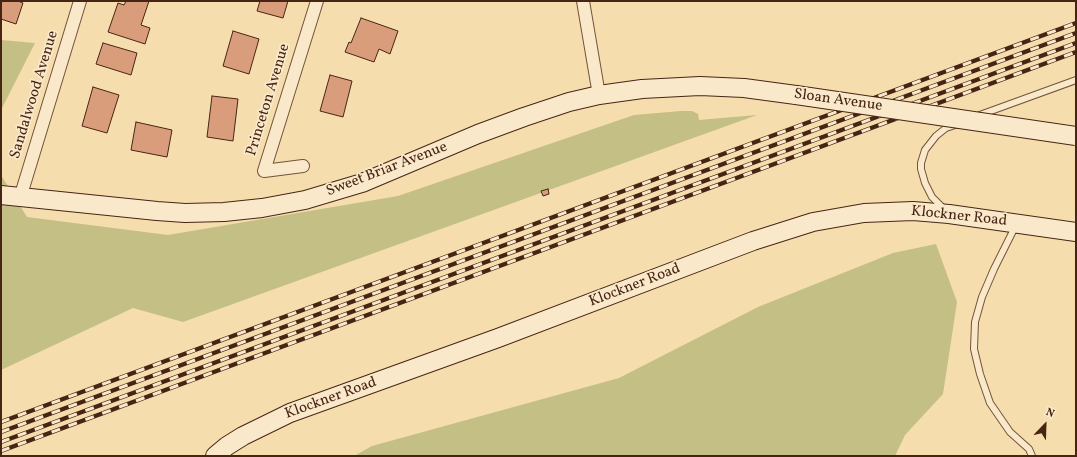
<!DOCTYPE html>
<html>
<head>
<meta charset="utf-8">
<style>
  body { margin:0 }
  #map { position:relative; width:1077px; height:457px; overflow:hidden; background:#f6ddad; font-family:Vollkorn,serif }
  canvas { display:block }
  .frame { position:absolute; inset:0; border:2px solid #472515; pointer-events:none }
  .north { position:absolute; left:1025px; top:405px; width:40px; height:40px; -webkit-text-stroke:3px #f9e9ca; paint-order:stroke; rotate:23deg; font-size:11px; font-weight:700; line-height:16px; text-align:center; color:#472515 }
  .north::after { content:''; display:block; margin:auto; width:14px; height:18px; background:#472515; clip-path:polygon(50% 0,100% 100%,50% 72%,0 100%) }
</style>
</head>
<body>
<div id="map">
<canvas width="1077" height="457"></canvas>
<div class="frame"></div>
<div class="north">N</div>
</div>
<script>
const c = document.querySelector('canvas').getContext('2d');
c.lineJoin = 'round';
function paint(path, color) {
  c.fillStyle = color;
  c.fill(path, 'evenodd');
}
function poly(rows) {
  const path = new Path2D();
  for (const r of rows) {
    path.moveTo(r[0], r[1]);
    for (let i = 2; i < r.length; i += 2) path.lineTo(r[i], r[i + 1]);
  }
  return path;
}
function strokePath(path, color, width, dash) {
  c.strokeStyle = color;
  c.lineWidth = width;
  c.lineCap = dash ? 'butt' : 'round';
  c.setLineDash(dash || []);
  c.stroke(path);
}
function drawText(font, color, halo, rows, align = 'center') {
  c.font = font + ' Vollkorn,serif';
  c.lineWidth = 3.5;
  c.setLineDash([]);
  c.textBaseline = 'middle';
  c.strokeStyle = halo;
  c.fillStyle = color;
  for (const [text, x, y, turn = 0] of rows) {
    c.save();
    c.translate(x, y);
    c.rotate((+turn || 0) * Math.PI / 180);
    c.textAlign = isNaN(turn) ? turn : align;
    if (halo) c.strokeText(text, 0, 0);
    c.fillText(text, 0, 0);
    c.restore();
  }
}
paint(poly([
  [1,40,35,43,1,110],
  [681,111,692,111,698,114,699,120,757,115,183,322,133,308,1,370,1,175,27,217,168,235,398,196,634,115],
  [936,244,957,302,943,394,905,435,895,456,354,456,372,446,619,378,758,307,893,253]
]), '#c3bf85');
const building = poly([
  [2,1,18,1,23,3,16,24,1,19,1,5,2,1],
  [126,1,149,1,141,25,150,28,145,44,108,32,118,3,124,5,126,1],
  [260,1,288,1,283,18,257,11,260,1],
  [361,18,398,31,390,54,379,49,374,62,345,52,349,42,351,43,361,18],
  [233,31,259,39,249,74,223,66,233,31],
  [103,43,137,53,131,75,96,64,103,43],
  [330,75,352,81,343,117,320,111,330,75],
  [93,87,119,95,107,133,82,126,93,87],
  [212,96,238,99,233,141,207,137,212,96],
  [136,122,172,130,167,157,131,150,136,122],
  [548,189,549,194,543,196,541,191,548,189]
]);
paint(building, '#d99d7c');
strokePath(building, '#472515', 1);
const lane = poly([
  [977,116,1076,80],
  [945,210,932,197,925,183,921,169,921,163,925,150,936,136,946,128,958,124],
  [1016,225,994,269,982,297,975,322,974,349,980,374,990,403,1010,432,1029,449,1032,456]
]);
const street = poly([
  [583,1,599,95],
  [303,166,264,171,317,1],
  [20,198,80,1]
]);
const secondary = poly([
  [1,195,157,211,185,213,224,212,262,208,305,200,362,183,478,134,524,117,569,102,599,95,642,89,700,86,744,88,796,95],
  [215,456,227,446,243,436,290,413,498,338,753,241,813,222,864,213,913,211,949,214,1076,232]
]);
strokePath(lane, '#73533b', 8);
strokePath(street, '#73533b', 14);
strokePath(secondary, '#472515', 20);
strokePath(lane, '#f9e9ca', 6);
strokePath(street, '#f9e9ca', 12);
strokePath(secondary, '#f9e9ca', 18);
const rail = poly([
  [1,422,1076,23],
  [1,432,1076,33],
  [1,442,1076,43],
  [1,451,1076,52]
]);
strokePath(rail, '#472515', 4.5);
strokePath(rail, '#f9e9ca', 3, [9]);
const secondaryBridge = poly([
  [796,95,1076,136]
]);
strokePath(secondaryBridge, '#472515', 20, []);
strokePath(secondaryBridge, '#f9e9ca', 18);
drawText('15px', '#472515', '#f9e9ca', [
  ["Sandalwood Avenue",35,95,-73],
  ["Princeton Avenue",269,100,-73],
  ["Sloan Avenue",838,101,8],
  ["Sweet Briar Avenue",387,170,-21],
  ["Klockner Road",959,217,6],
  ["Klockner Road",635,286,-21],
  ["Klockner Road",331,399,-20]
]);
</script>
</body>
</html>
